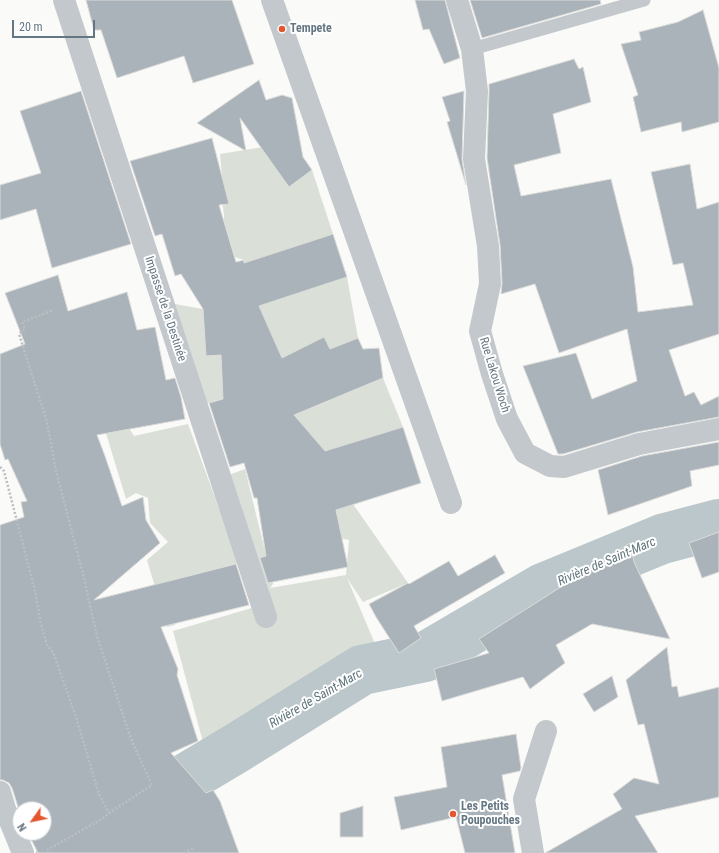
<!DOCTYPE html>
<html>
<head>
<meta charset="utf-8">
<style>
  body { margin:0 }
  #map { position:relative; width:719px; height:853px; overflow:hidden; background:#fafaf8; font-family:"Roboto Condensed",sans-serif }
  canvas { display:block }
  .north { position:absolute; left:12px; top:801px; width:40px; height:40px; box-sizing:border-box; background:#fff; border:1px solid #c1c8cd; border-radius:50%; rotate:237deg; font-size:11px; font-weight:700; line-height:16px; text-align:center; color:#657683 }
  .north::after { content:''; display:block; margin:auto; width:14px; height:18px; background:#e4572e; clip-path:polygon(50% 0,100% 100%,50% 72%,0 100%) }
  .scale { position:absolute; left:12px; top:20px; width:83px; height:18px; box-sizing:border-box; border:2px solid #657683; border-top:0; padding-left:5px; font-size:12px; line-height:14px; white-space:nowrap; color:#657683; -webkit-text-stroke:3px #fff; paint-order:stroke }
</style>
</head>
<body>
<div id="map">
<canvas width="719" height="853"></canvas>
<div class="north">N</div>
<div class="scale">20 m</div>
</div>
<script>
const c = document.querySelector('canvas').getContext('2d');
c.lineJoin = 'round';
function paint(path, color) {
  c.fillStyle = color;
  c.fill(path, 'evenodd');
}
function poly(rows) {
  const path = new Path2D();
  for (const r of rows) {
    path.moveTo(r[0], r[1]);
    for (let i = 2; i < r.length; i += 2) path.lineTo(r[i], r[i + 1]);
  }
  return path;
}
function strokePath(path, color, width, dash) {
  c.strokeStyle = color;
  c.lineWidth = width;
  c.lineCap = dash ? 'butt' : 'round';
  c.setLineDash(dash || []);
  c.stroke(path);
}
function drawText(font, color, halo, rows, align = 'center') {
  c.font = font + ' "Roboto Condensed",sans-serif';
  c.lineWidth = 4;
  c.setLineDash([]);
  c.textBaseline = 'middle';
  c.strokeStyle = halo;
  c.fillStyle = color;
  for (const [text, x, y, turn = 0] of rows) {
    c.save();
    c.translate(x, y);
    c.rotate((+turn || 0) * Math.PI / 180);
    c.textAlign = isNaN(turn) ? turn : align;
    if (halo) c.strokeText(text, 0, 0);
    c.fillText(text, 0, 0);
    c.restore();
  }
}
paint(poly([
  [300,141,300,153,276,169,289,187,312,170,333,234,254,260,268,303,347,277,358,338,338,346,301,381,312,408,383,378,403,427,337,453,353,504,408,583,363,602,347,578,382,660,360,665,207,757,173,631,252,608,271,624,269,590,226,476,245,469,273,584,270,588,346,575,349,540,340,538,336,507,263,520,257,503,323,482,261,388,204,404,169,303,203,309,206,356,221,355,222,380,256,380,253,298,244,260,235,257,224,221,224,215,221,191,222,177,220,154],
  [81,351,134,436,188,424,239,563,169,581,175,625,167,627,147,560,168,542,150,523,148,498,136,493,126,499]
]), '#dadfd7');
strokePath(poly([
  [61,853,235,749,362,670,425,657,543,588,662,539,719,524]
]), '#bbc7cb', 50);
const building = poly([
  [86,0,232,0,254,64,193,83,184,56,117,78,101,30,94,30,86,0],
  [415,0,445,0,460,58,444,64,429,29,423,30,415,0],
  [470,0,600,0,601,4,482,38,470,0],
  [703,10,719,68,719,122,682,132,681,122,641,132,633,97,638,95,621,44,641,40,639,32,678,22,703,10],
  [574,59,579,69,583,67,591,102,553,114,561,153,514,165,521,196,611,179,633,267,638,312,693,305,683,263,673,265,651,172,690,164,697,209,719,202,719,334,669,350,685,396,694,392,701,405,719,396,719,417,637,432,563,454,558,454,523,366,576,353,592,399,637,381,627,329,559,353,535,284,501,294,502,283,500,245,487,158,489,92,489,84,574,59],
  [259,80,266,100,282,95,292,98,303,157,312,170,289,187,240,118,246,151,197,123,259,80],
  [81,91,131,244,52,268,36,209,0,220,0,185,41,173,20,111,81,91],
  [464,91,462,159,466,185,447,122,450,121,442,97,464,91],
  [212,138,229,204,219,205,236,262,244,260,244,263,333,234,347,277,259,306,282,358,324,337,330,349,358,338,363,349,379,348,383,378,294,415,325,451,403,427,421,483,336,510,348,567,268,583,260,558,266,556,257,498,254,498,244,463,230,467,209,403,223,399,221,355,206,356,203,309,181,274,175,276,162,234,155,236,130,161,212,138],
  [58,275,68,311,127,292,137,330,155,327,166,380,175,378,181,397,185,419,97,435,105,456,122,506,143,497,146,520,160,543,94,600,236,564,249,605,161,627,178,669,177,675,198,741,171,753,206,793,213,790,220,801,239,853,38,853,28,833,44,833,44,809,20,809,20,813,12,788,9,783,3,780,0,780,0,525,24,517,21,502,27,501,8,459,5,460,0,444,0,354,25,344,5,293,58,275],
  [719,442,719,465,690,471,692,486,608,515,598,470,642,456,719,442],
  [719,532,719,572,702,578,689,543,719,532],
  [630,543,634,562,670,639,592,624,556,645,565,663,530,689,523,677,442,701,434,669,489,653,479,639,630,543],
  [495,555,505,573,414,626,421,638,399,653,376,617,369,604,408,583,409,584,449,561,458,576,495,555],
  [667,647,672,687,677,686,679,697,719,687,719,797,635,816,658,853,545,853,622,809,613,794,634,778,659,784,644,724,638,725,626,680,667,647],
  [612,676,618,697,594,712,583,694,612,676],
  [516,734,521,768,520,771,502,775,515,853,465,853,456,817,401,830,394,797,447,787,441,747,516,734],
  [363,806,363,837,340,837,340,813,363,806]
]);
paint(building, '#aab3b9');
strokePath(building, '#dcdcda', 1);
strokePath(poly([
  [0,467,4,471,35,591,41,624,47,645,53,652,75,714,99,794,109,813],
  [47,850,102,819,109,813,152,785,131,739,97,636,83,574,56,471,47,422,19,334,25,329,22,322,54,310],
  [184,853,193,848]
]), '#bbbfc2', 2.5, [2, 2]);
strokePath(poly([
  [472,49,644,0]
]), '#c3c8cc', 13);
strokePath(poly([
  [64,0,266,617],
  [272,0,451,503],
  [457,0,472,49,477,91,474,159,488,246,490,284,480,331,492,374,507,419,525,453,550,466,564,467,639,444,719,429],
  [0,792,5,809,23,853],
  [533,853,524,799,546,731]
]), '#c3c8cc', 22);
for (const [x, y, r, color] of [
  [282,29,4,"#e4572e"],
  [453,814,4,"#e4572e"]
]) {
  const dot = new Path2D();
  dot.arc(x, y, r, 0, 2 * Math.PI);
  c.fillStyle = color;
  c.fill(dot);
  strokePath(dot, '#fff', 1.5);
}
drawText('bold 12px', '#657683', '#fff', [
  ["Tempete",290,29],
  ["Les Petits",461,807],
  ["Poupouches",461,821]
], 'left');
drawText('12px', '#657683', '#fff', [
  ["Impasse de la Destinée",165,309,72],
  ["Rue Lakou Woch",494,375,73]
]);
drawText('italic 13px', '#60757c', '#fff', [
  ["Rivière de Saint-Marc",607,562,-23],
  ["Rivière de Saint-Marc",316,699,-30]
]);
</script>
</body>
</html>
